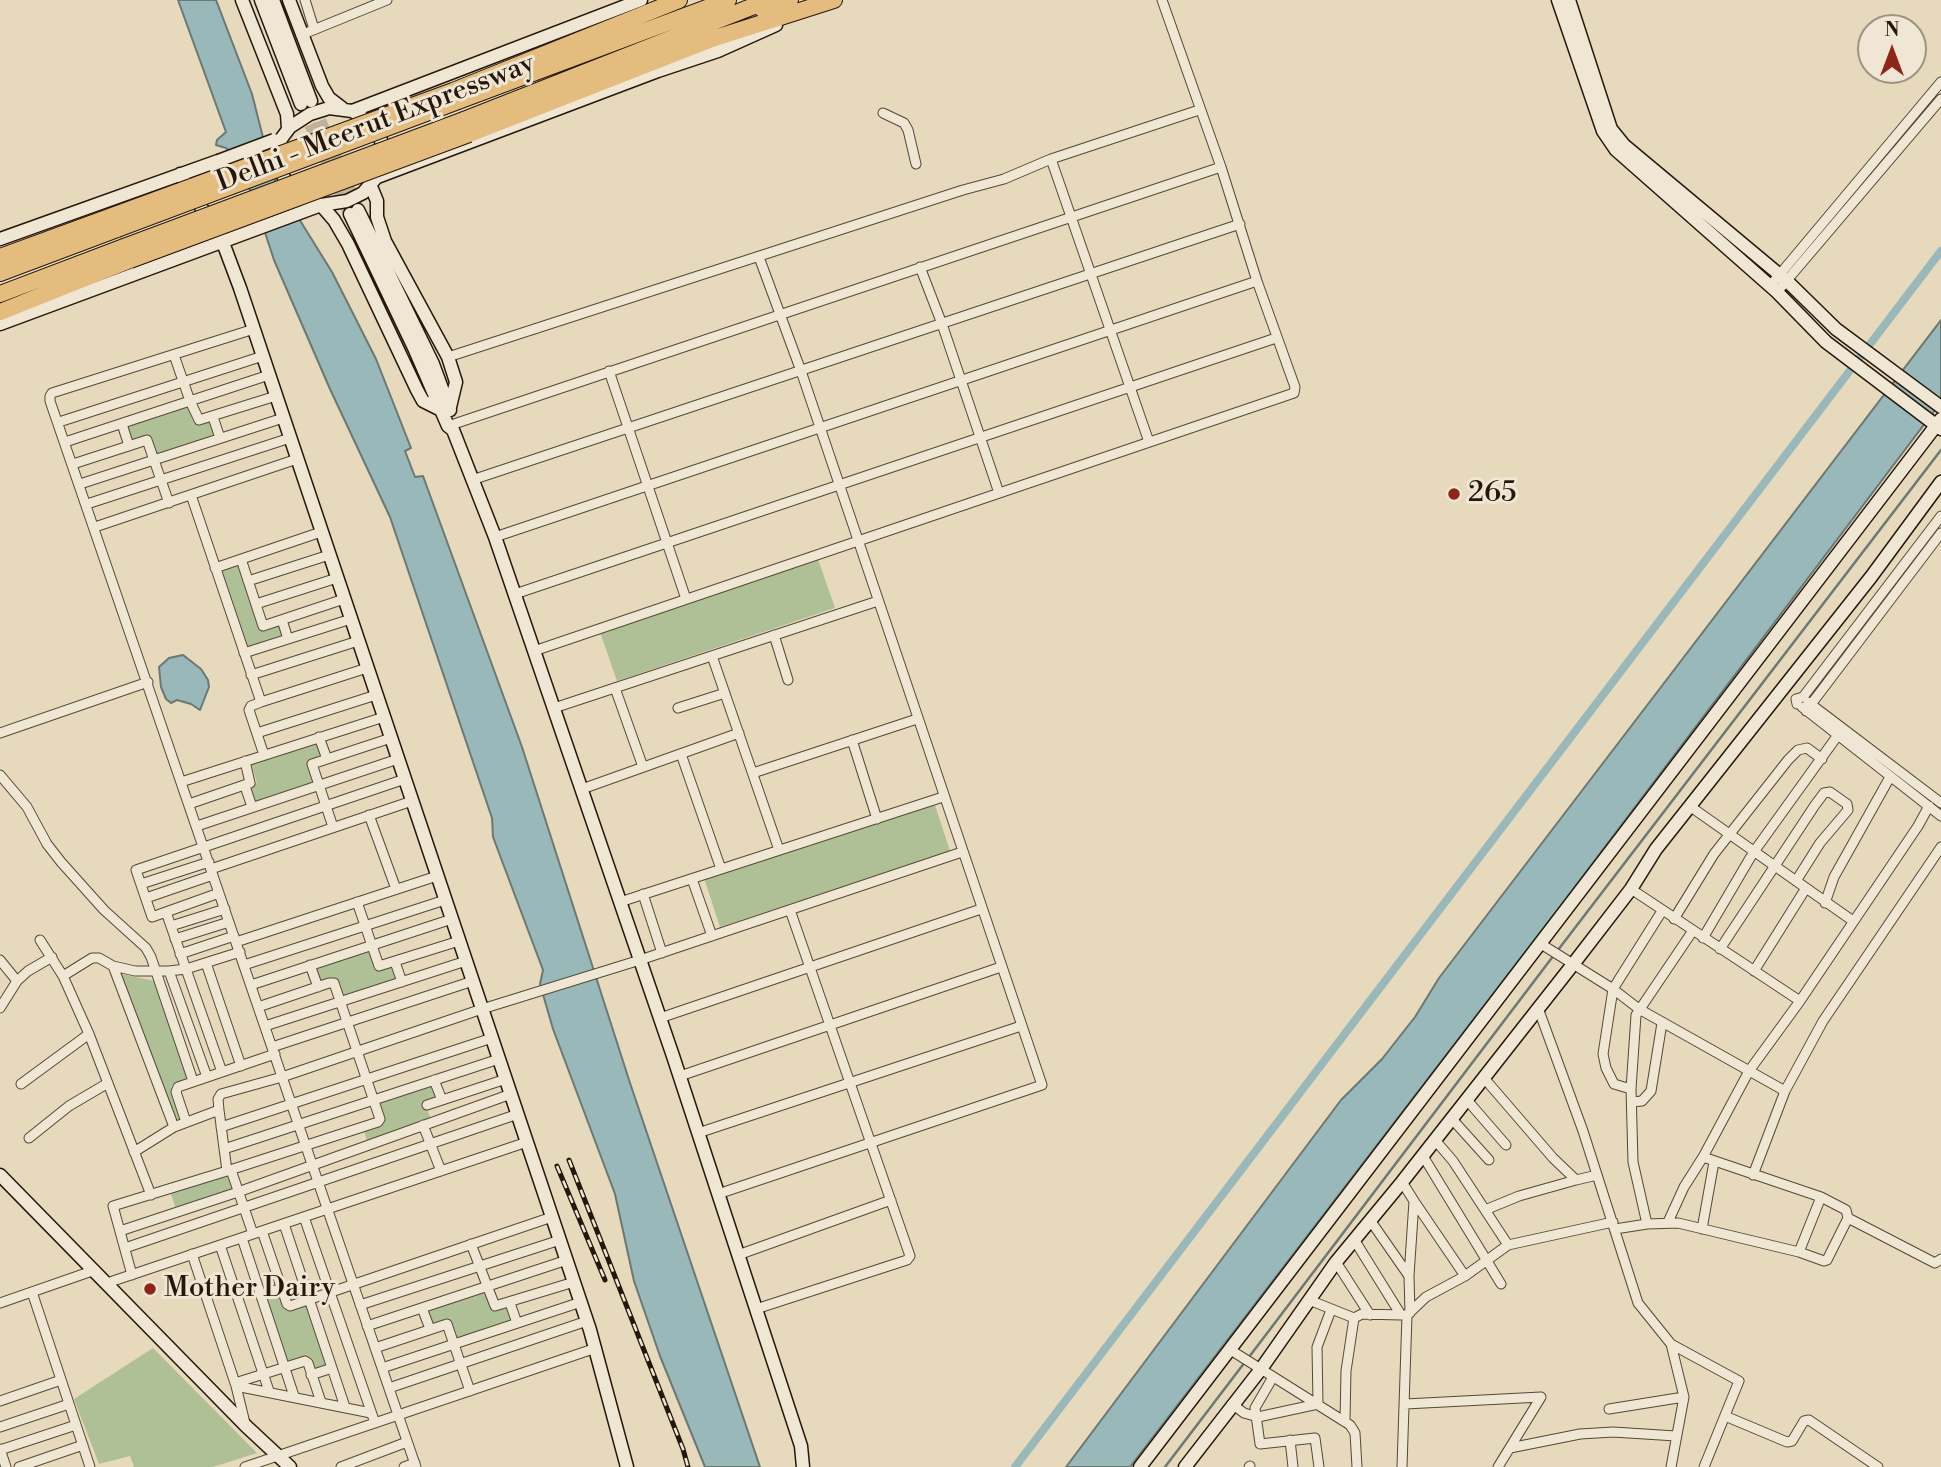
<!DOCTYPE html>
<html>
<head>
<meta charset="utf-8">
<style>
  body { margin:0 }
  #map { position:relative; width:1941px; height:1467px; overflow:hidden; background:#e6d9bc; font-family:"Libre Bodoni",serif }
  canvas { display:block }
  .north { position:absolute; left:1857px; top:14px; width:70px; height:70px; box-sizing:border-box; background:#efe6d3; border:2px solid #9e9383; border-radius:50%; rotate:0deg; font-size:19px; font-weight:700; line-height:28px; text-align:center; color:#25170b }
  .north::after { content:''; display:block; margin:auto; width:24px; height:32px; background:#8f2418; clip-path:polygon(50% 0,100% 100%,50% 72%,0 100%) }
</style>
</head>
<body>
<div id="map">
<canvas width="1941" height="1467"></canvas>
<div class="north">N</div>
</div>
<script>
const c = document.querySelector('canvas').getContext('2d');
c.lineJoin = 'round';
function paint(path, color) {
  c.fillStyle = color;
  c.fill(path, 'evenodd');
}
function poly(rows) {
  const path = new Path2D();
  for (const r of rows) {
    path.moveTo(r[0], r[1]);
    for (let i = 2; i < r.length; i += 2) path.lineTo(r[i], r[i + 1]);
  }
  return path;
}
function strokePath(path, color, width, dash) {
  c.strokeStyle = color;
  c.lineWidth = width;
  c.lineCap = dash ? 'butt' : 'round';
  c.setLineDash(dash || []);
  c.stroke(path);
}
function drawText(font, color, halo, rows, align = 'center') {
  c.font = font + ' "Libre Bodoni",serif';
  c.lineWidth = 6;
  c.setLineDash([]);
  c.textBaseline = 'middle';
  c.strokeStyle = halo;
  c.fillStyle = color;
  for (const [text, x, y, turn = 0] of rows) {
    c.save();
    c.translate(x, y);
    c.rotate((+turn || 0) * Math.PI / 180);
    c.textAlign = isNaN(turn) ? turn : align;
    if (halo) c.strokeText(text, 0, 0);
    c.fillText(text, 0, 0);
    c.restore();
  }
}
paint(poly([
  [189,403,196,424,213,419,219,437,155,459,148,438,130,444,124,425],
  [818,559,835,608,617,681,600,632],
  [240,563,262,628,281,622,286,638,245,652,218,570],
  [317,741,323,757,309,763,316,784,254,804,248,786,257,783,251,763],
  [934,802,950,851,720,927,704,878],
  [371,948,378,969,394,965,399,981,342,997,335,979,320,985,314,968],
  [121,974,155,981,190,1079,171,1086,183,1119,174,1122],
  [434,1082,439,1099,425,1104,433,1125,369,1147,363,1128,382,1122,375,1102],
  [229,1172,235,1190,176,1209,170,1191],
  [486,1289,493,1310,509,1305,515,1322,456,1341,449,1322,431,1327,425,1309],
  [281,1290,288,1308,308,1302,329,1367,313,1372,308,1358,286,1366,263,1296],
  [153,1348,257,1453,213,1467,134,1467,130,1456,99,1464,74,1399]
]), '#afc096');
const water = poly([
  [178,0,216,0,252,94,273,177,332,272,376,359,411,448,405,451,415,477,423,476,522,747,630,1083,760,1467,705,1467,660,1356,634,1281,615,1194,553,1029,540,984,543,970,493,837,492,818,390,517,330,389,274,260,255,202,236,157,226,148,216,145,217,140,226,132,178,0],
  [1941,320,1941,402,1558,909,1130,1467,1066,1467,1341,1100,1382,1059,1415,1017,1439,978,1941,320],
  [183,655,201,669,208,680,209,687,200,710,191,704,177,700,171,703,166,699,161,687,159,667,169,658,183,655]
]);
paint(water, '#99b8ba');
strokePath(water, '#6b7874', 2);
strokePath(poly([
  [1558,950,1941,450],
  [1249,1357,1554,955],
  [1165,1467,1245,1362]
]), '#6b7874', 2.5);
strokePath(poly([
  [1015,1467,1941,251]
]), '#99b8ba', 8);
strokePath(poly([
  [313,104,357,206],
  [303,108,350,214]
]), '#bfb299', 12, [12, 6]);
const street = poly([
  [305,0,314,29],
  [301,35,387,0],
  [883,113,904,123,908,130,916,164],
  [1051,159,1149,442],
  [920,267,942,324,999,493],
  [1770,286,1941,82],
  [1777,292,1941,99],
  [254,329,52,393,50,396,50,401,416,1467],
  [174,355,190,401,199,420,276,396],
  [448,357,963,190,1004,179,1051,159,1199,110],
  [609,371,686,599],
  [213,417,220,438],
  [59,422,263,356],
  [122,424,129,446],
  [448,426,1221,167],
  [65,442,269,375],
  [73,464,147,440,169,503],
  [472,480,1240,224],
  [80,484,283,418],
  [191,495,261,702,367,668],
  [87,504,290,438],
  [95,527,297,459],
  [495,537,1257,281],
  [241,559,263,626,344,599],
  [215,568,321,532],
  [248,581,329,555],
  [515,594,1276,338],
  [256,604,337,578],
  [282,620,288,639],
  [774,635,788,680],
  [534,651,1294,393,1295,387,1257,281,1221,167,1162,0],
  [244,653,351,619],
  [712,656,779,850],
  [251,675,358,641],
  [615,688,643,767],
  [261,702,251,706,249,710,264,755],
  [1808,702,1941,803],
  [1797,704,1796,699,1803,697,1941,516],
  [1802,707,1941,816],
  [554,708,878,601],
  [678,708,725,693],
  [1806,711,1941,533],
  [0,733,148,682],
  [257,733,376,695],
  [319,737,327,759],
  [852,740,877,819],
  [681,754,721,869],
  [753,773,917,719],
  [0,775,27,807,47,844,61,862,104,910,146,948,151,957,193,1081],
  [181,782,384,717],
  [245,786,252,807],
  [582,789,739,733],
  [189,804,250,783,245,761],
  [1691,807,1853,921],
  [369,815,396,889],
  [197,826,398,759],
  [333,827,312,764,391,738],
  [211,869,412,801],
  [692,879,712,936],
  [141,884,209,862],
  [1631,889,1800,1001],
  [219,893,152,917,136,870,405,779],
  [643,894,662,953],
  [146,898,213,875],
  [357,902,379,966,459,941],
  [620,902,943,797],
  [1825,903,1834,877,1890,777],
  [166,912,222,1072],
  [1674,919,1714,854,1788,760,1798,750,1807,748,1822,759],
  [171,926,225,909],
  [1703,938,1753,853,1838,735],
  [175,939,229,922],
  [40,940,63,976,89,1034,151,1195],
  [236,942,437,876],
  [1541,944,1613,989,1639,1009,1785,1091],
  [1720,949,1815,805,1824,793,1830,792,1847,804,1848,810,1820,843,1796,881],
  [180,954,234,936],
  [0,960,17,981],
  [395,962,402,982],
  [206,963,241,1066],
  [244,965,445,900],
  [310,965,318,987],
  [113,966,174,1127],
  [169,971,207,1077],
  [1754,971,1806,888],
  [63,976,92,958,99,958,113,966,135,971,169,971,186,969,240,952],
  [251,985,452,919],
  [0,1008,17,981,28,971,52,957],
  [1538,1008,1583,1131,1638,1303,1671,1344,1739,1381,1704,1467],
  [660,1018,981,909],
  [265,1026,466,961],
  [272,1047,473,981],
  [680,1076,1001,967],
  [1484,1078,1553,1158,1576,1180,1597,1175],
  [434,1080,442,1100],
  [21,1084,89,1034],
  [1631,1089,1636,1015,1692,932],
  [1467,1100,1506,1145],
  [1632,1102,1642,1101,1651,1091,1662,1023],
  [427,1105,506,1079],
  [1452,1119,1489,1160],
  [186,1122,176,1092,178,1087,275,1054],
  [423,1125,441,1171],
  [221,1127,492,1038],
  [698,1133,1021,1026],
  [29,1138,69,1106,108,1083],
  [1435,1140,1453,1161,1508,1245],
  [224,1149,499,1059],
  [134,1152,174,1127,219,1110],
  [1423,1156,1501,1284],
  [231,1170,253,1234],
  [227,1171,378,1122,380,1119,334,983,329,983,258,1007],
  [1753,1175,1785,1091,1823,1021,1941,847],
  [1402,1182,1414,1201,1409,1276,1410,1313],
  [718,1194,1042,1085,801,371,759,257],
  [1414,1201,1465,1276],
  [1485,1210,1519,1196,1576,1180],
  [304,1217,375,1423],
  [1848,1218,1935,1263,1941,1259],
  [1370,1220,1409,1276],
  [1668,1222,1684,1187,1703,1157,1749,1071,1800,1001,1918,826,1929,806],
  [284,1224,345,1407],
  [1647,1224,1633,1162,1631,1089,1614,1084,1606,1068,1603,1054,1613,989,1662,911],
  [1615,1229,1647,1224,1678,1223,1799,1252,1824,1261,1827,1260,1848,1218,1846,1210,1821,1197,1703,1157],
  [1702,1229,1714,1162],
  [120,1231,238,1192,511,1094],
  [262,1231,287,1304,290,1306,552,1217],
  [242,1238,294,1396],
  [1355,1241,1401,1315,1405,1315],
  [471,1244,495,1306,574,1282],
  [220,1245,269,1391],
  [125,1248,518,1114],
  [1799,1252,1821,1197],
  [192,1254,236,1386,245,1423],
  [738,1255,891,1200],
  [1336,1262,1370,1315],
  [132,1275,113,1206,227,1171,219,1110,218,1099,221,1094,282,1077,482,1009,640,960,962,852],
  [107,1283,527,1142],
  [32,1292,90,1467],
  [261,1295,282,1288],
  [1309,1300,1354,1318,1362,1314,1401,1315],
  [0,1303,95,1270],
  [510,1303,517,1323],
  [360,1305,560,1240],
  [422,1308,430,1329],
  [756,1309,907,1260,910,1256,790,910],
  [367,1326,567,1260],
  [375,1348,447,1324,470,1391],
  [1229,1349,1350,1425,1355,1433,1357,1467],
  [382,1368,581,1302],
  [311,1375,332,1368],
  [1273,1377,1255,1408,1260,1444,1315,1438,1319,1467],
  [235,1383,305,1361,308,1363,321,1402],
  [236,1386,371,1413],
  [389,1388,587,1321],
  [0,1401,61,1380],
  [1232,1404,1244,1413,1258,1417,1318,1404,1317,1347,1331,1310],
  [1405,1404,1541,1397,1498,1467],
  [1609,1409,1684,1397],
  [1725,1416,1787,1442,1792,1441,1804,1421,1809,1420,1878,1467],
  [1345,1420,1346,1371,1354,1318],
  [0,1427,69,1404],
  [1290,1440,1293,1467],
  [1510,1448,1580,1434,1613,1432,1676,1436],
  [0,1449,6,1467],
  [0,1450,76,1425],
  [19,1467,83,1445],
  [245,1467,596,1348],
  [341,1467,407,1442],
  [404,1467,415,1463],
  [1249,1467,1250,1466],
  [1402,1467,1407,1315,1426,1297,1465,1276,1508,1245,1613,1222],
  [1671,1467,1684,1397,1671,1344]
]);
const secondary = poly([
  [242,0,287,114,288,129],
  [261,0,301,104],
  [273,0,311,101],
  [289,0,322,86,329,98,342,108],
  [1558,0,1603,131,1616,150,1777,292,1826,342,1941,429],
  [1569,0,1611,129,1624,145,1787,281,1836,329,1941,407],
  [329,108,352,111,370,122,381,140,383,162,381,172,363,193,347,201,321,205,302,199,287,185,279,166,278,156,281,139,290,127,310,114,329,108],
  [352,111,641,0],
  [180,174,222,240,240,288,590,1330,627,1467],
  [375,178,658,71,718,51,776,25],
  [370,184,377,201,377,217,385,241,448,357,456,382,450,407],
  [321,205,334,220,348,244,417,390,423,401,441,410],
  [358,210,433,364,450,410],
  [350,214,415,350,448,426,453,430,495,537,673,1056,801,1446,803,1467],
  [0,239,218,161],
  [0,324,321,205],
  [0,1175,246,1426,290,1467],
  [1140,1467,1941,419],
  [1185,1467,1261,1369,1336,1262,1402,1182,1574,963,1631,889,1656,849,1871,577,1941,482]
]);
const highway = poly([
  [762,9,790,0],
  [453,91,679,0],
  [458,101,728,0],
  [464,120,769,0],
  [469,134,709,40,834,0],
  [0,257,112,216],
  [0,273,117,229],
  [0,294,124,247],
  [0,312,130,260]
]);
strokePath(street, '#554837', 11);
strokePath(secondary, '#25170b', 15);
strokePath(highway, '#25170b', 18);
strokePath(street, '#efe6d3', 9);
strokePath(secondary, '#efe6d3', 12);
strokePath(highway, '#e3bc7e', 16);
const rail = poly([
  [569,1160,683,1449,688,1467],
  [557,1166,605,1280]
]);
strokePath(rail, '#25170b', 5);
strokePath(rail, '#efe6d3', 2.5, [8]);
const secondaryBridge = poly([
  [218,161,274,140]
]);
const highwayBridge = poly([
  [112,216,453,91],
  [117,229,458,101],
  [124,247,464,120],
  [130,260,469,134]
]);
strokePath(secondaryBridge, '#25170b', 15, []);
strokePath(highwayBridge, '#25170b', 18, []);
strokePath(secondaryBridge, '#efe6d3', 12);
strokePath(highwayBridge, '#e3bc7e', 16);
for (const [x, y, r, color] of [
  [1454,494,7,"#8f2418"],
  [150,1289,7,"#8f2418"]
]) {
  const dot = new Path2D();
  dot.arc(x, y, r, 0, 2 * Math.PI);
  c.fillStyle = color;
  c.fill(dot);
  strokePath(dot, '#efe6d3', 2.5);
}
drawText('28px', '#25170b', '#efe6d3', [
  ["Delhi - Meerut Expressway",376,124,-21]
]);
drawText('28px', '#25170b', '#efe6d3', [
  ["265",1468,494],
  ["Mother Dairy",164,1289]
], 'left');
</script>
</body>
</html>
